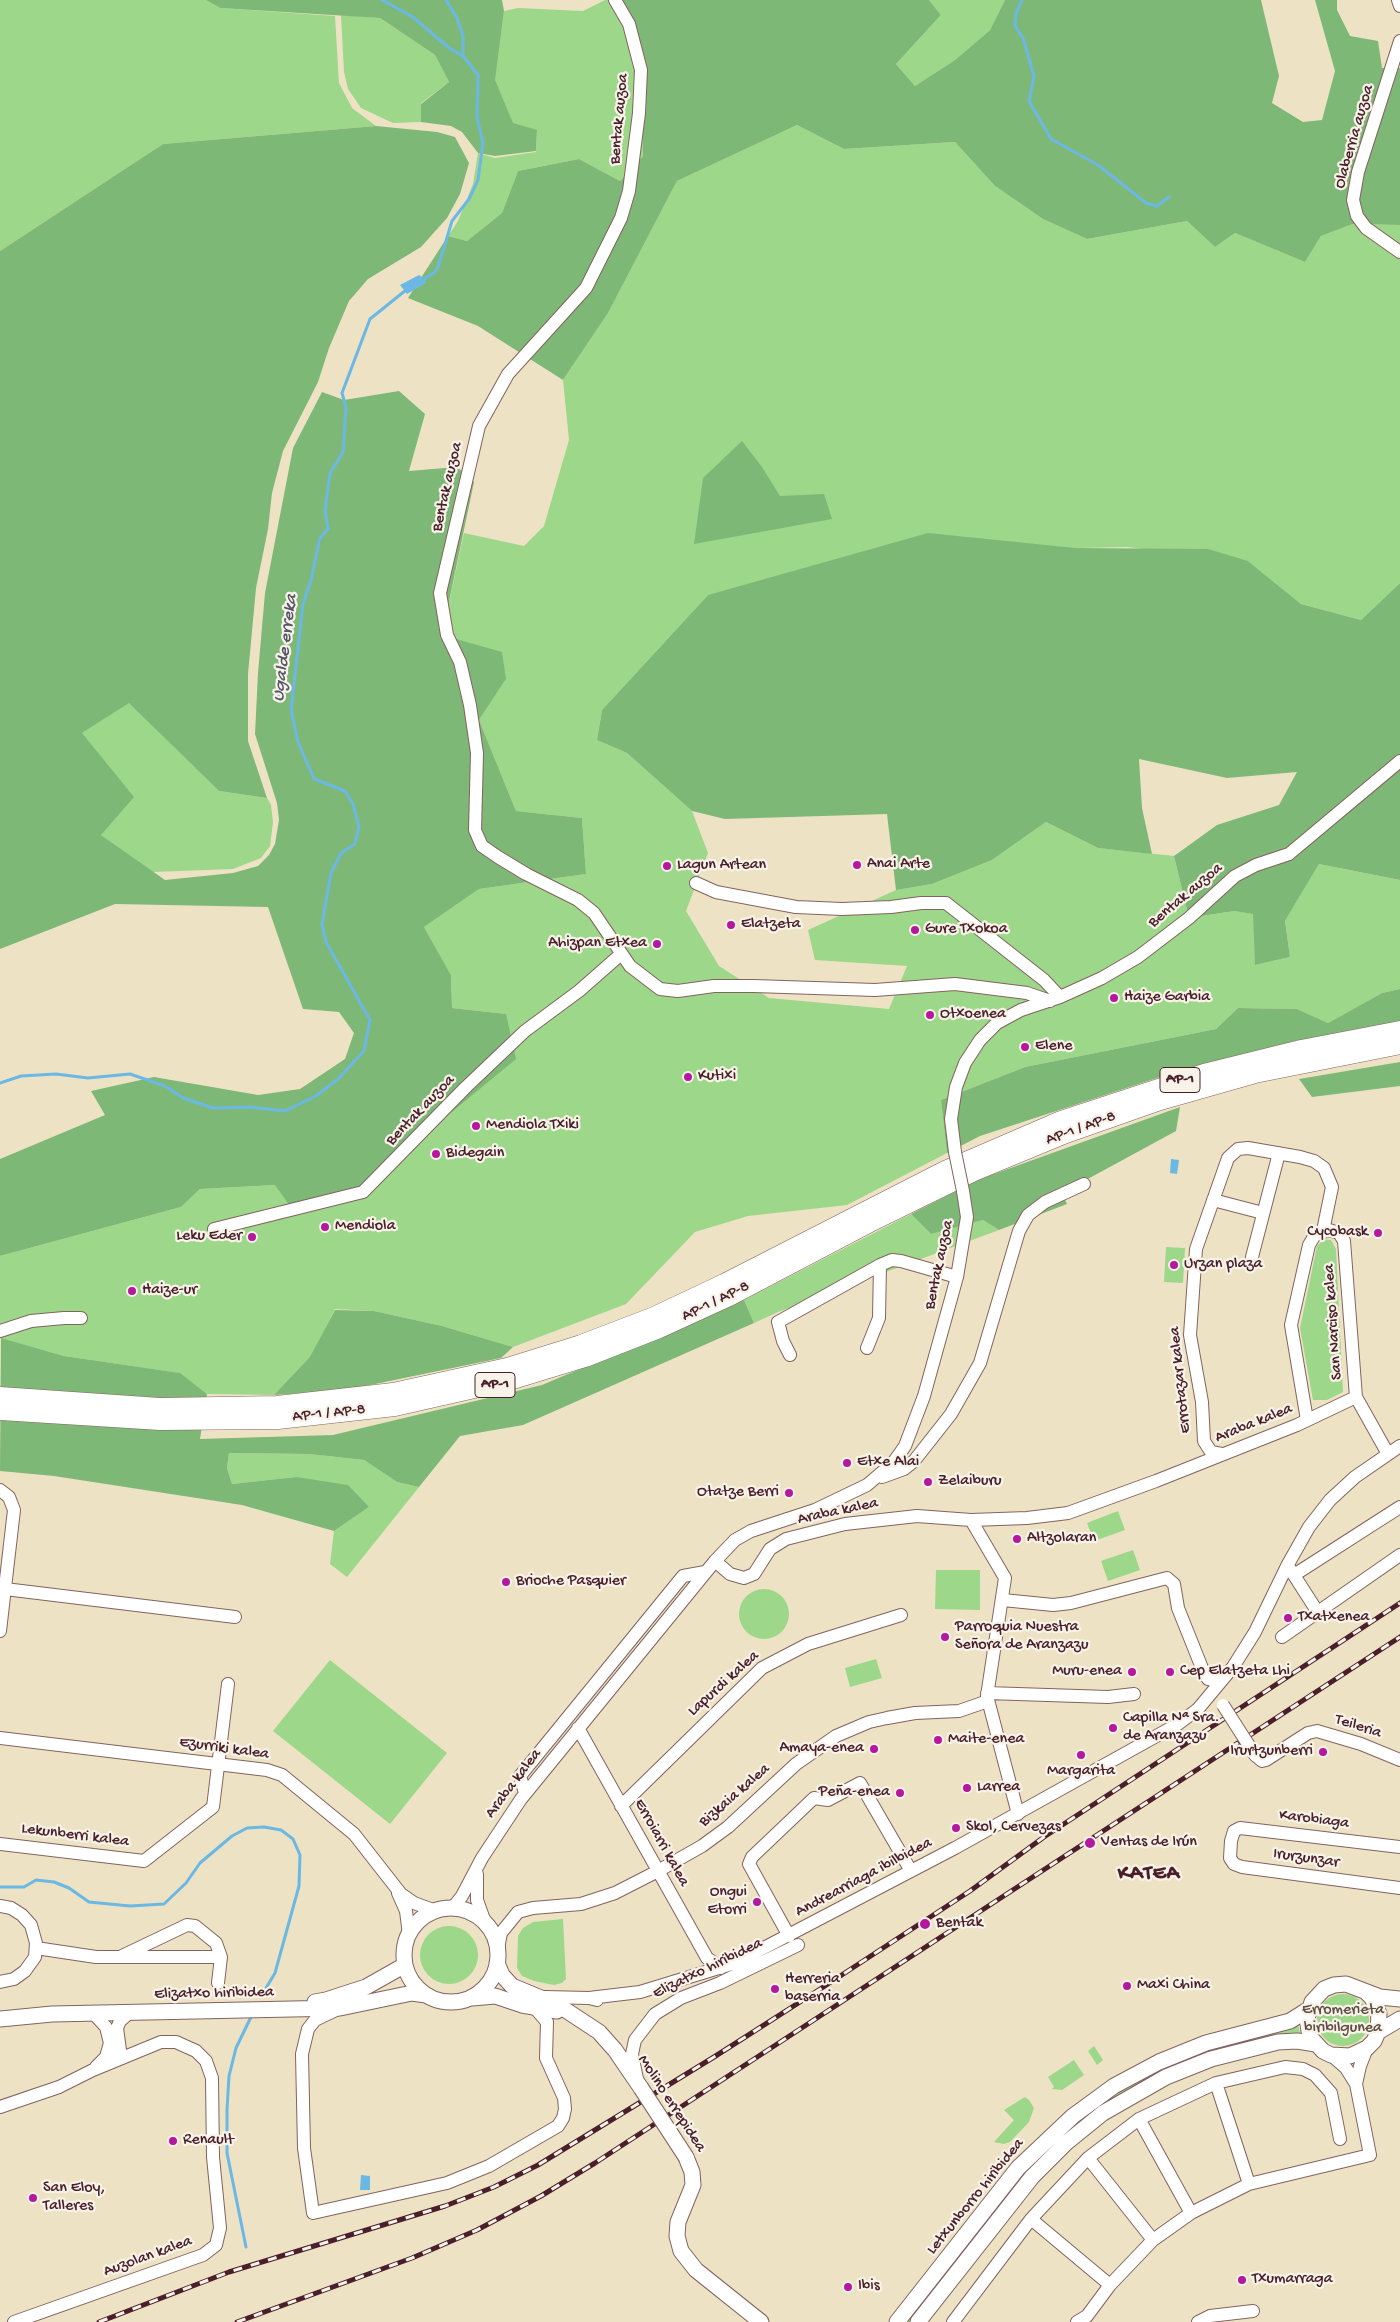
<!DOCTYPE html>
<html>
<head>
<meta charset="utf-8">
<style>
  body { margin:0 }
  canvas { display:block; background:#ede2c3 }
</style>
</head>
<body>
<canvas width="1400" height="2322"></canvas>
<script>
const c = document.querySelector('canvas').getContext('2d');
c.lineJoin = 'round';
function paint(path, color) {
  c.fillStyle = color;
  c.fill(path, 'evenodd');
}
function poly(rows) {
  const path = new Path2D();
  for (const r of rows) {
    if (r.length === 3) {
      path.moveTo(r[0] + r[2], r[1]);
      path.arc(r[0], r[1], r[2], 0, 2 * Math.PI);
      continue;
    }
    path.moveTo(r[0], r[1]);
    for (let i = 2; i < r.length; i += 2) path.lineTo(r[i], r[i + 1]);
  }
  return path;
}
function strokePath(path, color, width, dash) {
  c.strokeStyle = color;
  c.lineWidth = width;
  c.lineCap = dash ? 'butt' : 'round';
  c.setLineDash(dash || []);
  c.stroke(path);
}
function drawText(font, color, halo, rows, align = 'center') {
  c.font = font + ' "Gochi Hand",sans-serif';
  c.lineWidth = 4.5;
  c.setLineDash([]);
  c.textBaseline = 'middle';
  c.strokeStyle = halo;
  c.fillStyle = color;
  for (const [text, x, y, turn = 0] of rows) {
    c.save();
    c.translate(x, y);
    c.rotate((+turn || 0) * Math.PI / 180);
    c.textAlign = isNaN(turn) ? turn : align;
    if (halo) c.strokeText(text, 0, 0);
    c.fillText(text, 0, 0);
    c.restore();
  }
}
paint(poly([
  [0,0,206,0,220,8,335,16,339,83,352,108,376,126,163,144,0,251],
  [605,0,609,0,629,24,641,70,643,156,620,181,579,159,518,171,502,213,467,241,448,236,458,221,473,184,478,153,495,158,536,152,537,132,513,125,494,82,504,11,518,8,583,11],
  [929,0,1005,0,990,30,955,60,915,86,896,64,941,15],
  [341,15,380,18,435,55,449,82,421,103,421,122,393,123,361,108,348,89,344,72],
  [797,125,844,149,955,142,995,186,1043,219,1087,239,1187,221,1215,247,1235,233,1305,262,1321,236,1353,224,1400,225,1400,583,1361,620,1301,604,1248,561,1127,547,1075,548,708,595,602,710,597,740,627,753,692,811,708,853,686,911,719,966,769,998,889,1009,907,966,815,960,808,930,896,890,932,884,992,860,1046,822,1098,848,1174,856,1189,918,1234,911,1254,914,1255,965,1290,957,1285,921,1319,864,1400,880,1400,989,1382,993,1328,1023,1297,1009,1238,1008,1216,1029,1025,1067,941,1100,947,1153,847,1205,748,1216,695,1232,626,1304,513,1347,442,1326,374,1311,335,1309,311,1357,274,1395,207,1394,179,1373,64,1356,0,1338,0,1256,181,1207,200,1189,276,1185,506,1014,452,1008,451,975,424,927,479,889,586,874,582,818,516,811,479,720,506,679,442,635,464,533,524,546,544,526,569,440,563,380,608,313,677,181],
  [129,702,219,791,267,798,271,805,273,822,270,846,261,858,233,869,152,872,101,835,82,733],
  [911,1214,931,1234,983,1220,999,1230,778,1312,754,1323,744,1300],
  [1324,1239,1331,1240,1336,1249,1343,1392,1327,1400,1313,1400,1300,1328,1317,1246],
  [1166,1247,1185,1248,1183,1283,1164,1282],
  [229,1453,309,1454,364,1460,397,1482,419,1487,347,1577,330,1564,334,1531,369,1507,296,1477,232,1484,227,1468],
  [1118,1511,1125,1530,1094,1541,1087,1523],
  [1133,1550,1140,1570,1108,1581,1101,1561],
  [936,1570,980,1570,980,1610,935,1609],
  [764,1614,25],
  [876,1659,882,1678,850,1687,845,1668],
  [330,1660,447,1753,390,1824,273,1731],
  [563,1919,566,1979,562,1983,554,1985,534,1981,522,1976,517,1968,518,1936,523,1928,533,1922],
  [449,1955,29],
  [1343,2020,26],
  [1298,2025,1300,2033,1249,2042,1217,2051,1139,2084,996,2214,911,2322,904,2322,1009,2188,1061,2133,1130,2083,1202,2050],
  [1094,2046,1103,2060,1097,2065,1088,2051],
  [1074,2060,1084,2075,1062,2090,1052,2089,1054,2087,1048,2077],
  [1025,2097,1029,2100,1034,2108,1029,2122,1010,2142,1004,2144,994,2142,1014,2120,1004,2110]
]), '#9dd78a');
paint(poly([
  [206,0,502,0,504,11,495,80,513,123,537,130,536,151,495,156,478,153,462,132,451,126,421,122,421,104,449,82,435,55,380,18,220,8],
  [621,0,929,0,941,15,896,64,915,86,955,60,990,30,1005,0,1261,0,1279,76,1272,103,1303,122,1322,120,1335,71,1315,0,1337,0,1337,10,1350,36,1378,41,1382,68,1400,68,1400,225,1353,224,1321,236,1305,262,1235,233,1215,247,1187,221,1087,239,1043,219,995,186,955,142,844,149,797,125,677,181,608,313,563,380,478,326,408,298,448,236,467,241,502,213,518,171,579,159,620,181,643,156,641,70],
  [376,126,437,132,455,137,469,163,460,194,447,218,421,247,368,279,349,301,329,348,318,382,283,451,272,493,268,529,256,588,248,674,248,741,267,798,219,791,129,703,82,733,134,797,101,835,165,880,233,873,258,866,269,855,275,844,279,820,277,803,255,734,258,673,265,593,293,448,322,392,344,400,399,391,425,414,409,471,457,467,474,482,442,635,502,652,506,679,479,720,516,811,582,818,586,874,479,889,424,927,451,975,452,1008,506,1014,516,1059,362,1186,290,1206,275,1185,200,1189,181,1207,0,1256,0,1159,105,1115,91,1091,154,1077,258,1095,300,1089,345,1059,354,1033,339,1012,303,1009,268,907,115,904,0,949,0,251,163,144],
  [742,441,762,467,780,496,824,494,832,519,694,544,703,478],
  [928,533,1075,548,1208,549,1248,561,1301,604,1361,620,1400,583,1400,880,1319,864,1285,921,1290,957,1255,965,1253,914,1234,911,1189,918,1174,856,1217,825,1279,805,1297,772,1227,778,1139,759,1142,808,1152,854,1098,848,1046,822,992,860,932,884,896,890,887,814,725,819,692,811,627,753,597,740,602,710,708,595],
  [1400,989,1400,1025,1272,1048,1157,1078,980,1136,947,1153,941,1100,1025,1067,1216,1029,1238,1008,1297,1009,1328,1023,1382,993],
  [1400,1062,1400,1086,1312,1097,1299,1079],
  [1180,1107,1176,1131,1062,1193,1067,1204,999,1230,983,1220,931,1234,911,1214,980,1179],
  [744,1300,754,1323,523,1425,460,1436,419,1487,397,1482,364,1460,309,1454,229,1453,227,1468,232,1484,296,1477,348,1485,369,1507,334,1531,242,1505,54,1476,0,1471,1,1338,64,1356,180,1373,207,1394,200,1439,333,1435,542,1385],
  [335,1310,374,1311,442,1326,513,1347,501,1358,346,1390,274,1395,310,1357]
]), '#7eb876');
paint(poly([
  [419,275,425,279,426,283,407,294,400,285],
  [1171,1159,1179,1160,1177,1174,1170,1173],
  [361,2175,370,2176,370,2190,360,2190]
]), '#6bb8e5');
strokePath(poly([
  [382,0,413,17,449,48,463,56,478,75,477,117,483,143,478,180,469,199,452,221,438,267,434,273,422,280],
  [446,0,457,18,463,36,463,56],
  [1022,0,1016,13,1015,26,1023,38,1034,76,1029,101,1051,139,1098,165,1146,203,1157,206,1169,197],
  [0,1083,21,1076,56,1074,88,1078,130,1074,165,1086,183,1098,213,1108,249,1107,285,1111,316,1096,338,1079,364,1051,370,1020,326,942,322,924,331,873,341,853,355,844,359,827,353,804,345,791,314,779,298,742,291,710,303,604,311,580,320,538,328,529,325,511,330,473,343,452,346,407,342,393,370,319,406,290],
  [0,1887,24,1887,36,1880,54,1882,69,1888,89,1902,130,1906,164,1904,186,1883,200,1863,232,1836,247,1828,264,1827,281,1830,293,1839,300,1855,299,1886,275,1973,266,1988],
  [246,2247,227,2153,227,2110,229,2076,236,2048,251,2017]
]), '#6bb8e5', 3);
const minor = poly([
  [615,0,629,24,641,70,639,113,629,191,621,218,586,288,508,374,479,426,440,593,447,635,460,662,470,705,477,753,475,830,478,837,482,846,498,857,526,874,578,900,594,913,630,966,660,989,678,991,714,986,754,986,875,990,955,984,1027,993,1050,1001],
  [1398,0,1400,6],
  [1400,41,1358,172,1353,200,1357,216,1366,228,1400,252],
  [696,883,716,892,796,907,842,909,891,907,921,903,946,903,1044,980,1060,997],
  [955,1152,951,1119,956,1087,965,1063,980,1040,997,1023,1021,1010,1060,997,1102,978,1138,957,1189,918,1235,876,1256,865,1289,854,1400,761],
  [1213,1200,1263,1213],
  [214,1229,363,1192,465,1088,525,1031,579,991,620,955],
  [1252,1257,1279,1153],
  [0,1331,31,1321,64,1318,81,1318],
  [867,1348,879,1318,880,1265],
  [790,1355,783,1341,778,1322,880,1265,892,1260,901,1261,957,1277],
  [1307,1420,1291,1325,1309,1245,1315,1235,1329,1230,1339,1233,1344,1241,1356,1397,1388,1454],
  [1222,1454,1211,1452,1204,1441,1202,1402,1190,1335,1196,1249,1228,1158,1238,1149,1248,1148,1300,1157,1314,1161,1324,1168,1332,1187,1323,1231],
  [882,1477,904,1469,914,1461,951,1414,980,1363,1019,1231,1028,1215,1045,1202,1084,1184],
  [0,1490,9,1497,14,1510,0,1631],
  [971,1520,1005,1578,987,1696,1018,1814],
  [715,1561,730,1574,744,1578,754,1574,770,1549,786,1539,845,1524,917,1516,971,1520,1027,1518,1068,1513,1156,1481,1297,1425,1356,1397],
  [1290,1569,1317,1611],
  [1294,1575,1400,1507],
  [5,1589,235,1617],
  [1003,1600,1053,1605,1071,1603,1167,1578,1174,1584,1178,1608,1204,1673,1208,1679,1221,1681],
  [1282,1637,1400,1555],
  [987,1693,1108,1697,1134,1694],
  [578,1728,707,1958,721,1968],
  [0,1738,267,1770,282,1775,354,1834,401,1894,414,1903,436,1911],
  [1255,1755,1262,1761,1266,1760,1308,1733,1317,1731,1361,1744,1400,1760],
  [525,1793,520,1776,683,1576,705,1572],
  [621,1806,762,1668,808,1644,901,1615],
  [0,1844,144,1861,213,1807,228,1684],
  [1400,1847,1240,1828,1234,1831,1231,1841,1230,1858,1234,1864,1242,1867,1400,1888],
  [477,1874,477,1900,486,1925],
  [398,1893,406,1911,409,1935],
  [0,1906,11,1908,22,1915,31,1925,36,1943,35,1957,25,1971,14,1979,0,1982],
  [452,1909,462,1896,482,1858,521,1799,715,1561,735,1540,751,1531,815,1510,867,1485,893,1463,905,1446,924,1396,957,1277,967,1217,963,1191],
  [789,1936,749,1864,752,1857,814,1798,828,1800,860,1783,911,1871],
  [36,1948,96,1957,221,1957,216,1943,195,1926,187,1925,122,1956],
  [497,1954,501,1933,518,1912,533,1908,581,1904,615,1893,658,1871,702,1846,728,1827,796,1764,836,1736,869,1722,887,1718,915,1713,959,1711,988,1701],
  [218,1983,221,1957],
  [545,1997,589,1998,597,2000],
  [589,1998,640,1992,735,1963,955,1848,1178,1724,1198,1709,1233,1667,1255,1632,1287,1566,1309,1527,1330,1500,1355,1477,1400,1446],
  [338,2009,315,2020,308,2029,302,2054,304,2148,313,2213,447,2183,489,2166,558,2126,563,2118,565,2109,564,2098,546,2058,547,2022,535,2008],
  [93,2013,106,2027,110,2043,106,2057,96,2067],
  [1331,2055,1346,2068,1356,2084],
  [117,2060,120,2050,117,2028,120,2021,129,2013],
  [637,2079,632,2054,635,2040,655,2014,681,1998,720,1983,798,1945],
  [1216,2083,1249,2184],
  [0,2107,59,2087,93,2070,161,2042,176,2042,196,2051,206,2061,212,2078,213,2157,220,2228,216,2245,203,2255,14,2322],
  [1139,2119,1191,2213],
  [1088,2158,1153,2240],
  [1031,2219,1110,2285],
  [953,2322,1031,2219,1088,2158,1139,2119,1216,2083,1285,2067,1303,2069,1315,2075,1331,2093,1340,2139],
  [1077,2322,1087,2316,1110,2285,1153,2240,1191,2213,1249,2184,1370,2155,1356,2084,1360,2066,1367,2048],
  [1198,2322,1210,2316,1253,2311]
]);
const major = poly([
  [451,1955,47],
  [497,1963,502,1975,512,1986,558,2005,599,2032,615,2050,641,2088],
  [1366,1992,1372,1998,1379,2014,1378,2032,1374,2041,1367,2048,1350,2056,1331,2055,1323,2051,1310,2037,1307,2018,1312,2002,1324,1989,1334,1985,1346,1984,1380,1997,1400,1999],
  [472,1998,495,1996,522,2005,557,2011],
  [315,2002,326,2000,366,1987,405,1965],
  [0,2019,52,2014,340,2008,412,1993,426,1995],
  [1378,2032,1400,2019],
  [686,2157,692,2172,693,2185,678,2222,677,2236,681,2251,696,2270,761,2322],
  [897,2322,1018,2168,1073,2116,1114,2086,1159,2062,1206,2043,1290,2021,1309,2009],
  [918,2322,1032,2177,1066,2143,1103,2113,1166,2077,1211,2059,1278,2042,1297,2041,1316,2044]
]);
const highway = poly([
  [0,1396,160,1407,277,1405,393,1392,507,1367,581,1344,654,1316,724,1283,945,1170,1061,1120,1204,1073,1301,1049,1400,1030],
  [0,1411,160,1421,278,1420,395,1407,510,1381,585,1358,659,1329,731,1296,870,1223,974,1172,1066,1134,1160,1101,1255,1074,1400,1045]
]);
strokePath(minor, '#836360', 14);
strokePath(major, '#836360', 17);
strokePath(highway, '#836360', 19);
strokePath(minor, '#fff', 12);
strokePath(major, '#fff', 15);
strokePath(highway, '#fff', 18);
const rail = poly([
  [99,2322,229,2272,445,2206,494,2187,538,2165,714,2057,828,1984,970,1891,1044,1837,1400,1603],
  [237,2322,412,2258,477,2230,541,2196,595,2163,1400,1637]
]);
strokePath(rail, '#4a1f2b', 5);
strokePath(rail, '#f7f3e8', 3, [9]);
const minorBridge = poly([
  [955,1152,963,1191],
  [1223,1705,1255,1755]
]);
const majorBridge = poly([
  [641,2088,686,2157]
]);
strokePath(minorBridge, '#836360', 14, []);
strokePath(majorBridge, '#836360', 17, []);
strokePath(minorBridge, '#fff', 12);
strokePath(majorBridge, '#fff', 15);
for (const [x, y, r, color] of [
  [857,865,5,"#b5179e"],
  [667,866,5,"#b5179e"],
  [731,925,5,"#b5179e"],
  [915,930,5,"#b5179e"],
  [657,944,5,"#b5179e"],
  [1114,998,5,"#b5179e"],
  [930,1015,5,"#b5179e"],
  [1025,1047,5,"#b5179e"],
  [688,1077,5,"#b5179e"],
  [476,1126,5,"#b5179e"],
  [436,1154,5,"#b5179e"],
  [325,1227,5,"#b5179e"],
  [1378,1233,5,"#b5179e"],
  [252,1237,5,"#b5179e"],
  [1174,1265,5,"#b5179e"],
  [132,1291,5,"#b5179e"],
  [847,1463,5,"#b5179e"],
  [928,1482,5,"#b5179e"],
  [789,1493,5,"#b5179e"],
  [1017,1539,5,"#b5179e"],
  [506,1582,5,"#b5179e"],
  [1288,1618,5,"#b5179e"],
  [945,1637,5,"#b5179e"],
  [1132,1672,5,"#b5179e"],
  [1170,1672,5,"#b5179e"],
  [1113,1728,5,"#b5179e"],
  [938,1740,5,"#b5179e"],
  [874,1749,5,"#b5179e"],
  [1323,1752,5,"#b5179e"],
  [1081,1755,5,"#b5179e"],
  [967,1788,5,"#b5179e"],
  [900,1793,5,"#b5179e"],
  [956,1828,5,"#b5179e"],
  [1090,1843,6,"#b5179e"],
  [757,1902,5,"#b5179e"],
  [925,1924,6,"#b5179e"],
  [1127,1986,5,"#b5179e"],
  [775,1989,5,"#b5179e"],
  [173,2141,5,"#b5179e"],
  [33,2198,5,"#b5179e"],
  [1242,2280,5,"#b5179e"],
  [848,2287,5,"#b5179e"]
]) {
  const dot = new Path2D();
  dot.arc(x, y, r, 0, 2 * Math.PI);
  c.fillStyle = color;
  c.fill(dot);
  strokePath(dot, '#f7f3e8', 2);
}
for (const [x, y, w] of [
  [1180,1080,40],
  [495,1385,40]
]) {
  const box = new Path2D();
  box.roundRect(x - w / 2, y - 12.5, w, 25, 4);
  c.fillStyle = '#f7f3e8';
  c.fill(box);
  strokePath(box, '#4a1f2b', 1);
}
drawText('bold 15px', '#4a1f2b', null, [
  ["AP-1",1180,1080],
  ["AP-1",495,1385]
]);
drawText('16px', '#4a1f2b', '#f7f3e8', [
  ["Bentak auzoa",620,119,-85],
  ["Olaberria auzoa",1355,137,-74],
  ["Bentak auzoa",448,487,-77],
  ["Bentak auzoa",1186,896,-40],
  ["Bentak auzoa",421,1111,-46],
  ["AP-1 / AP-8",1081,1129,-20],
  ["Bentak auzoa",940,1265,-78],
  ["AP-1 / AP-8",716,1302,-26],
  ["San Narciso kalea",1334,1322,-94],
  ["Errotazar kalea",1181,1380,-96],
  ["AP-1 / AP-8",329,1414,-6],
  ["Araba kalea",1254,1424,-22],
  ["Araba kalea",838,1512,-12],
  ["Lapurdi kalea",724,1684,-42],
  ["Teileria",1358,1727,18],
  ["Ezurriki kalea",224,1749,8],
  ["Araba kalea",514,1784,-53],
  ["Bizkaia kalea",735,1796,-41],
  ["Karobiaga",1314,1820,7],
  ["Lekunberri kalea",75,1836,7],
  ["Erroiarri kalea",661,1843,61],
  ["Irurzunzar",1306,1859,8],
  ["Andrearriaga ibilbidea",864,1878,-28],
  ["Elizatxo hiribidea",708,1969,-26],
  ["Elizatxo hiribidea",214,1994,-1],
  ["Molino errepidea",671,2104,57],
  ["Letxunborro hiribidea",976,2197,-51],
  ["Auzolan kalea",148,2257,-20]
]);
drawText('16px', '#4a1f2b', '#f7f3e8', [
  ["Anai Arte",867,865],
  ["Lagun Artean",677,866],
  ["Elatzeta",741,925],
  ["Gure Txokoa",925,930],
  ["Ahizpan Etxea",647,944,"right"],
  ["Haize Garbia",1124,998],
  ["Otxoenea",940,1015],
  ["Elene",1035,1047],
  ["Kutixi",698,1077],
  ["Mendiola Txiki",486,1126],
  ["Bidegain",446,1154],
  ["Mendiola",335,1227],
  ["Cycobask",1368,1233,"right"],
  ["Leku Eder",242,1237,"right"],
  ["Urzan plaza",1184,1265],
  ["Haize-ur",142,1291],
  ["Etxe Alai",857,1463],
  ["Zelaiburu",938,1482],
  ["Otatze Berri",779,1493,"right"],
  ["Altzolaran",1027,1539],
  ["Brioche Pasquier",516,1582],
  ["Txatxenea",1298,1618],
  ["Parroquia Nuestra",955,1628],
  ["Señora de Aranzazu",955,1646],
  ["Muru-enea",1122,1672,"right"],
  ["Cep Elatzeta Lhi",1180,1672],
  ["Capilla Nª Sra.",1123,1719],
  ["de Aranzazu",1123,1737],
  ["Maite-enea",948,1740],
  ["Amaya-enea",864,1749,"right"],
  ["Irurtzunberri",1313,1752,"right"],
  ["Margarita",1081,1772,"center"],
  ["Larrea",977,1788],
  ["Peña-enea",890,1793,"right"],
  ["Skol, Cervezas",966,1828],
  ["Ventas de Irún",1101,1843],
  ["Ongui",747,1893,"right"],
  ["Etorri",747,1911,"right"],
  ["Bentak",936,1924],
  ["Herreria",785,1980],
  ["baserria",785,1998],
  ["Maxi China",1137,1986],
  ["Renault",183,2141],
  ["San Eloy,",43,2189],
  ["Talleres",43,2207],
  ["Txumarraga",1252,2280],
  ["Ibis",858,2287]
], 'left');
drawText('16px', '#5f4d43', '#f7f3e8', [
  ["Erromerieta",1343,2011],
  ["biribilgunea",1343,2029]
]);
drawText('italic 18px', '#56556c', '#f7f3e8', [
  ["Ugalde erreka",286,648,-83]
]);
c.letterSpacing = '1px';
drawText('bold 21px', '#4a1f2b', '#f7f3e8', [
  ["KATEA",1149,1875]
]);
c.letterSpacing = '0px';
</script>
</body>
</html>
